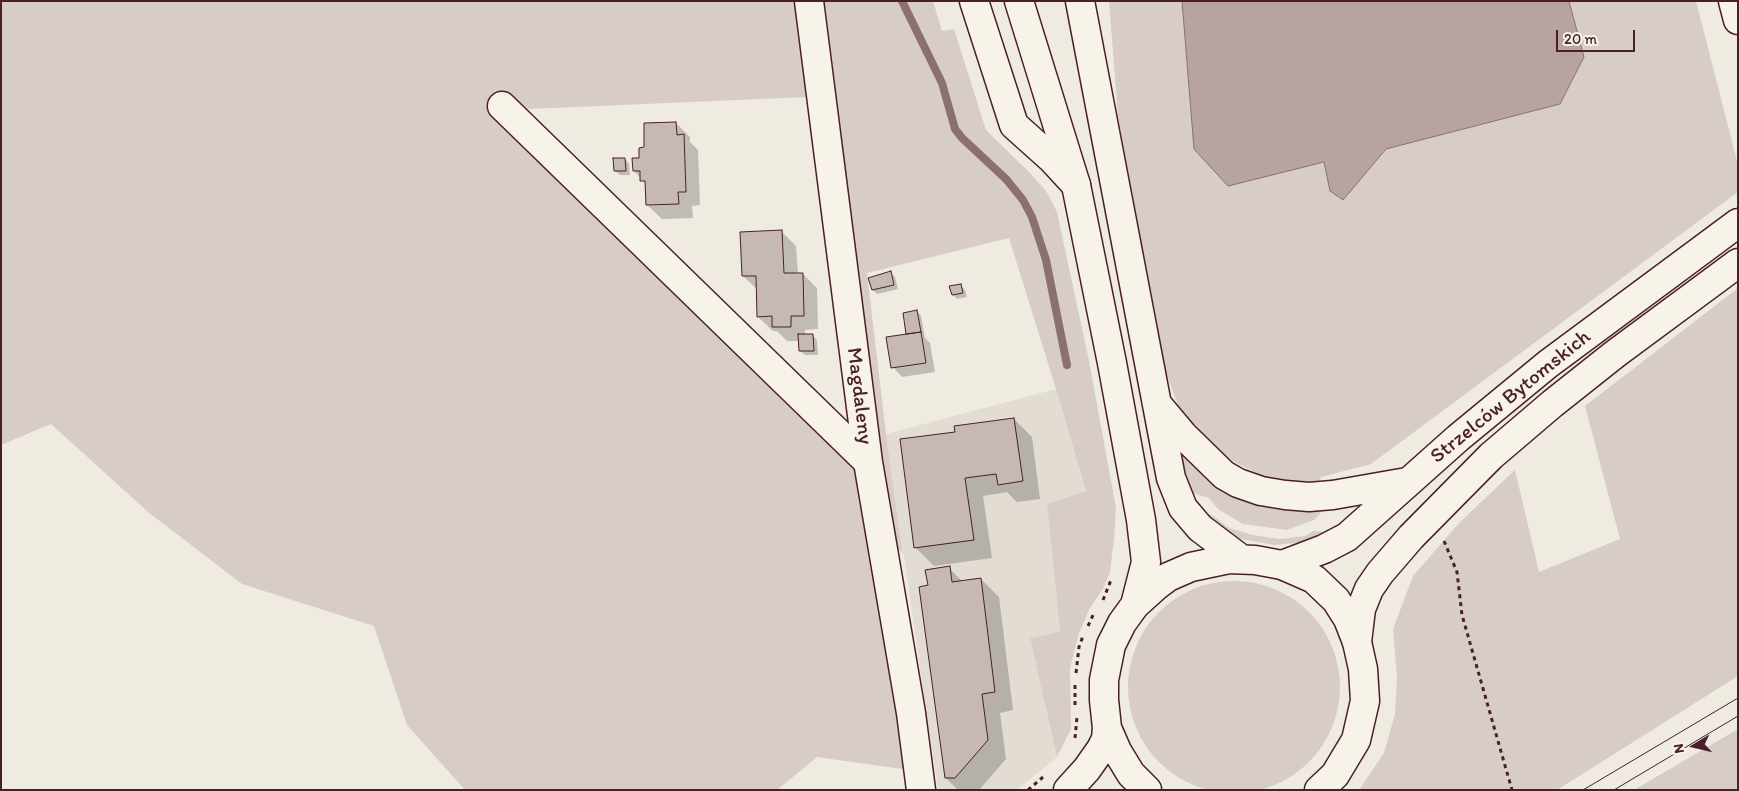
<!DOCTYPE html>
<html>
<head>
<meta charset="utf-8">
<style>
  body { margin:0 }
  #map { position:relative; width:1739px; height:791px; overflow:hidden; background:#f0ebe0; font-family:Itim,sans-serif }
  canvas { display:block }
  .frame { position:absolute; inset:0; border:2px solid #4a1f2b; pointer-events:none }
  .north { position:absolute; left:1669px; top:721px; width:50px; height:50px; -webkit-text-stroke:4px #f7f3e8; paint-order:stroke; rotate:261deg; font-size:14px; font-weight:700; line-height:20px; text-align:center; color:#4a1f2b }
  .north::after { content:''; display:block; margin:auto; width:18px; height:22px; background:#4a1f2b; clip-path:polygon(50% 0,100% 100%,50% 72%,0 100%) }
  .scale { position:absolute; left:1556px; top:30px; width:79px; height:22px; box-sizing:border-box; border:2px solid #4a1f2b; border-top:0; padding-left:6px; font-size:15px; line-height:18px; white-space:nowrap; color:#4a1f2b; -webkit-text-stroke:4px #f7f3e8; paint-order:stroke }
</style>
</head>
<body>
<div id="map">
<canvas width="1739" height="791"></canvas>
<div class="frame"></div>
<div class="north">N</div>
<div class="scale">20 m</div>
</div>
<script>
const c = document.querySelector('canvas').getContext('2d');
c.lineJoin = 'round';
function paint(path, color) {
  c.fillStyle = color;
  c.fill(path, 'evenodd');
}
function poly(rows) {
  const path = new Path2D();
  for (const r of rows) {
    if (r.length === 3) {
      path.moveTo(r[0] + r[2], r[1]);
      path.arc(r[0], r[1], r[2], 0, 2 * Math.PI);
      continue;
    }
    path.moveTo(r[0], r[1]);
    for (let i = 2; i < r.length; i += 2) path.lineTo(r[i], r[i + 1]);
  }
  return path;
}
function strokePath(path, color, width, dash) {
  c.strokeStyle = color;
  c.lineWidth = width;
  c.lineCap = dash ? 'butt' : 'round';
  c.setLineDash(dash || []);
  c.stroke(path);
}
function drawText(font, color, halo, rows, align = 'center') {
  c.font = font + ' Itim,sans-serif';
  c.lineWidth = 4;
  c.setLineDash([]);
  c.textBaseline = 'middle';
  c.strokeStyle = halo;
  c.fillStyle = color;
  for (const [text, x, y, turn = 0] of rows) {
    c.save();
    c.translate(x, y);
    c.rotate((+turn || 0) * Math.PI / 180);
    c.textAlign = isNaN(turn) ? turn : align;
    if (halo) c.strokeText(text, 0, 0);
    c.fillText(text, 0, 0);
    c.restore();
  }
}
paint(poly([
  [1056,389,1086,491,1047,504,1060,633,1030,638,1057,757,1017,790,938,790,886,434]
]), '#e3dcd2');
paint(poly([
  [1,1,796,1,807,97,529,109,517,114,854,468,861,491,909,770,817,757,777,790,465,790,407,725,374,626,242,584,148,512,51,424,1,445],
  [818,1,933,1,942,31,954,29,986,130,1030,173,1046,191,1057,212,1089,361,1116,508,1114,539,1110,572,1103,589,1090,608,1079,633,1070,668,1071,729,1057,757,1030,638,1060,632,1047,504,1086,491,1056,389,1009,238,867,273,886,434,903,554,893,543],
  [1109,1,1182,1,1194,149,1324,162,1330,191,1342,200,1385,149,1560,104,1584,57,1569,1,1696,1,1738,165,1738,192,1371,464,1321,477,1319,484,1268,479,1217,453,1183,418,1164,368,1118,116],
  [1738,288,1738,676,1557,790,1359,790,1384,753,1395,714,1397,678,1393,629,1413,576,1459,523,1515,470,1539,572,1620,539,1585,406],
  [1173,444,1200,472,1241,497,1325,508,1314,520,1287,530,1243,524,1218,509,1209,498,1188,492],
  [1198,510,1212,515,1229,528,1253,535,1280,539,1305,536,1313,531,1326,532,1305,542,1275,545,1240,539,1214,527],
  [1234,687,106],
  [1738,729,1738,790,1634,790]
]), '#d8cdc6');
const water = poly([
  [1182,1,1569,1,1584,57,1560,104,1386,149,1343,200,1330,191,1324,162,1228,186,1194,149,1182,1]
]);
paint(water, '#b7a4a2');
strokePath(water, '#8b6f72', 1);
paint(poly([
  [676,123,690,137,690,142,698,150,700,205,692,206,693,218,662,219,647,205,647,185,634,171,646,149],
  [625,159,629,164,630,175,620,175,615,171],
  [782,232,796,246,798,274,803,274,817,288,818,329,805,330,805,335,812,335,817,340,818,355,805,355,800,351,800,341,787,341,777,331,773,331,758,317,758,290,743,276],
  [891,273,895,277,898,289,877,294,873,290],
  [960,285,965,290,967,297,957,299,953,295],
  [917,311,921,316,925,338,930,343,935,372,902,377,893,367,908,335,904,314],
  [1014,419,1032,437,1040,499,1017,502,1007,492,983,496,992,558,934,566,916,548,902,440,957,433],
  [949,568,963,582,981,579,999,597,1013,710,1000,713,1006,759,979,790,958,790,946,778,929,586]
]), '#0003');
strokePath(poly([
  [902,1,942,83,955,129,962,138,1006,179,1023,200,1032,217,1046,260,1067,365]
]), '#8b6f72', 8);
const building = poly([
  [676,122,677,135,684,134,686,192,678,192,679,204,646,205,645,181,640,181,640,171,633,171,632,158,639,158,639,148,644,147,644,123,676,122],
  [613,158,625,158,626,171,614,171,613,158],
  [782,230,784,273,803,273,804,316,791,316,791,327,772,327,772,316,757,317,756,276,742,276,740,232,782,230],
  [891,271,894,285,872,290,868,278,891,271],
  [961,284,963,293,952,295,949,286,961,284],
  [917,310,921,332,906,334,903,313,917,310],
  [921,332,926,363,891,368,886,337,921,332],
  [798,334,813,334,814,351,799,351,798,334],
  [1014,418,1023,481,998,485,996,474,965,478,974,540,914,548,900,439,955,432,954,426,1014,418],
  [950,566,952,582,981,578,995,692,982,694,988,740,955,778,945,778,919,587,928,585,925,570,950,566]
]);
paint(building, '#c6b8b3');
strokePath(building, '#4a1f2b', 1);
const minor = poly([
  [809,1,868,462,911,713,921,790],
  [974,1,1014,125,1052,159,1076,185],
  [502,106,868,462]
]);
const major = poly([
  [1282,565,1324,549,1347,537,1458,438,1548,364,1738,223],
  [1357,642,1361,609,1369,589,1380,573,1411,537,1491,456,1552,404,1615,354,1738,263]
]);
const highway = poly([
  [1019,1,1076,185,1112,363,1141,520,1146,562,1135,605],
  [1080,1,1171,478,1183,508,1200,528,1241,559],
  [1733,1,1738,20],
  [1157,404,1183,435,1224,475,1238,483,1261,491,1285,495,1309,497,1333,495,1407,482],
  [1068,790,1087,769,1101,749,1106,739,1107,728],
  [1147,790,1131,774,1117,751,1107,728,1104,700,1104,680,1111,645,1122,623,1135,605,1156,586,1168,577,1191,567,1229,559,1255,560,1282,565,1314,579,1336,600,1348,619,1357,642,1363,669,1365,701,1356,740,1335,775,1319,790]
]);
strokePath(minor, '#4a1f2b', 31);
strokePath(major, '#4a1f2b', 31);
strokePath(highway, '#4a1f2b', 31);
strokePath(poly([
  [1444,541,1457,572,1462,615,1512,790],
  [1103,600,1111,580],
  [1088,626,1094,613],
  [1076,673,1079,647,1083,636],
  [1075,685,1075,708],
  [1075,738,1077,717],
  [1028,790,1043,777]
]), '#4a1f2b', 3, [4, 4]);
strokePath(minor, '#f7f3e8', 28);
strokePath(major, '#f7f3e8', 28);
strokePath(highway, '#f7f3e8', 28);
strokePath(poly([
  [1583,790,1738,698],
  [1614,790,1738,716]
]), '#4a1f2b', 1);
drawText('21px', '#4a1f2b', '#f7f3e8', [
  ["Magdaleny",859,396,83],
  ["Strzelców Bytomskich",1511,397,-39]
]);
</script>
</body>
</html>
